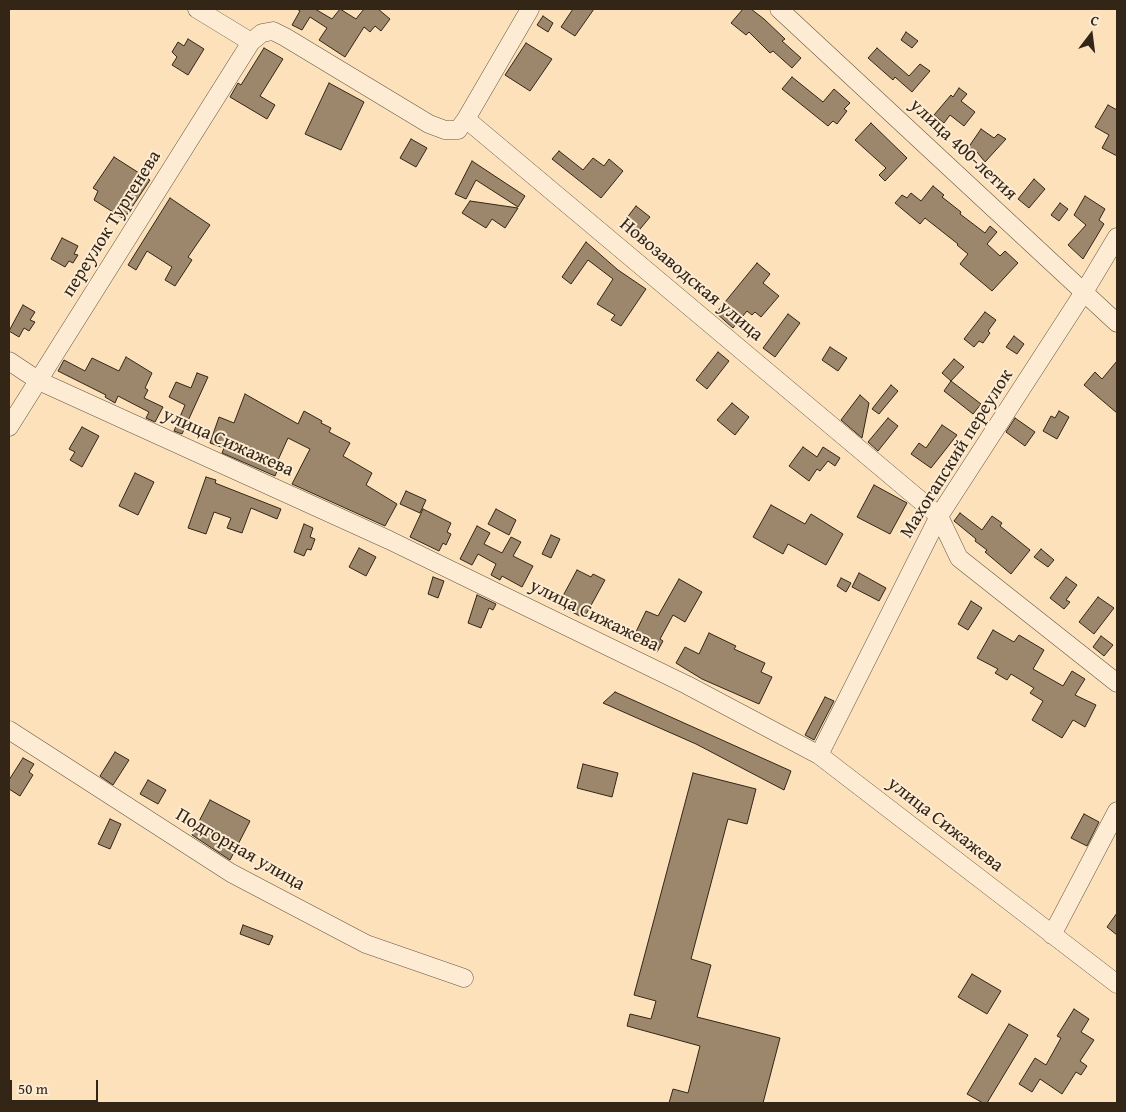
<!DOCTYPE html>
<html>
<head>
<meta charset="utf-8">
<style>
  body { margin:0 }
  #map { position:relative; width:1126px; height:1112px; overflow:hidden; background:#fce1bb; font-family:"Gentium Book Plus",serif }
  canvas { display:block }
  .frame { position:absolute; inset:0; border:10px solid #332617; pointer-events:none }
  .north { position:absolute; left:1066px; top:10px; width:50px; height:50px; -webkit-text-stroke:4px #fdecd3; paint-order:stroke; rotate:15deg; font-size:14px; font-weight:700; line-height:20px; text-align:center; color:#332617 }
  .north::after { content:''; display:block; margin:auto; width:18px; height:22px; background:#332617; clip-path:polygon(50% 0,100% 100%,50% 72%,0 100%) }
  .scale { position:absolute; left:10px; top:1080px; width:88px; height:22px; box-sizing:border-box; border:2px solid #332617; border-top:0; padding-left:6px; font-size:15px; line-height:18px; white-space:nowrap; color:#332617; -webkit-text-stroke:4px #fdecd3; paint-order:stroke }
</style>
</head>
<body>
<div id="map">
<canvas width="1126" height="1112"></canvas>
<div class="frame"></div>
<div class="north">С</div>
<div class="scale">50 m</div>
</div>
<script>
const c = document.querySelector('canvas').getContext('2d');
c.lineJoin = 'round';
function paint(path, color) {
  c.fillStyle = color;
  c.fill(path, 'evenodd');
}
function poly(rows) {
  const path = new Path2D();
  for (const r of rows) {
    path.moveTo(r[0], r[1]);
    for (let i = 2; i < r.length; i += 2) path.lineTo(r[i], r[i + 1]);
  }
  return path;
}
function strokePath(path, color, width, dash) {
  c.strokeStyle = color;
  c.lineWidth = width;
  c.lineCap = dash ? 'butt' : 'round';
  c.setLineDash(dash || []);
  c.stroke(path);
}
function drawText(font, color, halo, rows, align = 'center') {
  c.font = font + ' "Gentium Book Plus",serif';
  c.lineWidth = 4;
  c.setLineDash([]);
  c.textBaseline = 'middle';
  c.strokeStyle = halo;
  c.fillStyle = color;
  for (const [text, x, y, turn = 0] of rows) {
    c.save();
    c.translate(x, y);
    c.rotate((+turn || 0) * Math.PI / 180);
    c.textAlign = isNaN(turn) ? turn : align;
    if (halo) c.strokeText(text, 0, 0);
    c.fillText(text, 0, 0);
    c.restore();
  }
}
const building = poly([
  [297,9,315,9,332,19,340,9,356,19,364,9,378,9,390,19,381,31,375,26,370,32,364,27,345,57,319,40,327,28,310,17,302,30,292,25,300,11,297,9],
  [573,9,594,9,575,36,561,27,573,9],
  [743,9,751,9,764,19,785,39,782,41,801,58,792,68,773,51,770,53,749,32,746,35,731,23,743,9],
  [543,16,553,23,548,32,537,25,543,16],
  [906,32,918,41,912,48,901,40,906,32],
  [188,39,204,49,188,75,172,65,177,57,172,52,178,42,184,46,188,39],
  [526,43,552,59,530,91,505,75,526,43],
  [264,48,283,59,260,96,275,105,267,119,230,97,238,83,241,85,264,48],
  [877,48,909,76,920,64,930,71,912,92,895,77,893,80,868,58,877,48],
  [792,77,823,102,834,89,850,103,844,109,847,111,837,124,833,121,828,126,782,89,792,77],
  [329,83,364,102,341,150,305,134,329,83],
  [959,88,967,94,961,101,975,112,964,126,950,115,944,123,934,115,951,95,953,97,959,88],
  [1108,105,1117,110,1117,156,1102,148,1109,135,1095,127,1108,105],
  [871,123,907,158,885,181,879,175,886,168,855,140,871,123],
  [981,129,994,138,998,134,1006,139,985,162,977,152,976,154,968,148,981,129],
  [411,139,427,148,416,167,400,158,411,139],
  [559,151,583,170,593,158,604,166,609,159,623,171,601,198,552,159,559,151],
  [114,157,150,180,124,219,94,200,98,191,93,188,114,157],
  [472,161,525,196,518,207,476,180,466,199,455,194,472,161],
  [1034,179,1045,189,1029,208,1018,199,1034,179],
  [933,186,944,195,942,197,961,212,960,214,985,233,990,226,997,232,987,244,1000,256,1005,251,1018,263,992,291,960,264,968,254,957,245,958,244,925,218,920,224,895,203,902,195,907,198,911,193,921,201,933,186],
  [1085,196,1105,209,1099,220,1104,224,1083,259,1068,245,1086,225,1074,215,1085,196],
  [170,198,210,225,188,257,192,260,175,286,165,280,172,267,147,251,136,270,128,265,170,198],
  [470,201,518,208,505,228,492,219,486,228,462,213,470,201],
  [1060,203,1068,209,1059,221,1051,215,1060,203],
  [636,206,650,217,636,234,622,224,636,206],
  [62,238,78,246,74,254,78,255,73,263,69,261,65,267,51,259,62,238],
  [586,242,618,270,646,289,621,326,611,320,615,315,597,304,613,279,588,260,571,284,562,277,586,242],
  [757,263,770,274,763,283,779,296,761,317,755,312,752,315,747,311,733,328,716,313,757,263],
  [23,305,35,312,30,320,35,322,29,331,24,328,19,337,9,331,23,305],
  [985,312,996,320,988,331,990,333,983,343,979,341,974,347,964,339,985,312],
  [788,314,800,323,775,357,763,348,788,314],
  [1014,336,1024,344,1017,354,1006,347,1014,336],
  [830,347,847,358,838,371,822,360,830,347],
  [718,352,729,361,707,389,696,380,718,352],
  [126,357,152,373,145,388,148,390,144,398,163,407,155,422,146,418,149,412,118,396,115,403,105,397,106,395,58,371,64,360,85,371,92,358,119,371,126,357],
  [954,359,964,367,951,381,942,373,954,359],
  [1117,361,1117,413,1084,385,1095,372,1102,379,1117,361],
  [197,373,208,377,182,434,174,431,185,405,169,397,176,382,191,388,197,373],
  [951,381,981,404,973,414,944,391,951,381],
  [891,385,898,391,879,414,872,409,891,385],
  [245,394,298,424,304,411,322,421,321,423,331,428,329,432,350,443,343,456,372,473,366,485,397,504,385,526,292,484,310,449,288,438,278,460,281,462,275,476,222,453,224,448,210,443,219,417,234,423,245,394],
  [860,395,869,403,862,438,841,420,860,395],
  [732,403,749,417,735,435,717,420,732,403],
  [1059,411,1069,417,1057,439,1043,431,1051,416,1055,418,1059,411],
  [888,418,898,426,878,451,868,442,888,418],
  [1015,418,1035,432,1025,446,1006,432,1015,418],
  [942,425,957,435,931,468,911,454,919,443,926,448,942,425],
  [82,427,99,436,82,467,70,460,75,452,69,449,82,427],
  [803,447,817,457,823,447,840,458,835,466,828,461,820,471,817,469,809,481,789,466,803,447],
  [135,473,154,482,138,515,119,506,135,473],
  [206,477,216,480,215,483,281,509,277,519,251,508,242,533,227,528,231,518,214,512,206,534,188,528,206,477],
  [874,485,907,503,890,534,857,517,874,485],
  [406,491,426,500,420,513,400,504,406,491],
  [771,505,805,524,811,514,843,534,826,565,788,544,783,554,753,537,771,505],
  [423,509,451,523,447,532,451,534,446,545,443,543,439,551,410,537,423,509],
  [496,509,516,520,509,535,488,524,496,509],
  [960,513,982,530,992,516,1002,523,1000,526,1030,550,1011,574,985,552,987,550,975,541,976,539,954,521,960,513],
  [304,524,313,528,310,537,315,539,311,550,307,549,304,556,294,552,304,524],
  [477,526,490,533,484,544,502,553,511,537,521,542,513,556,533,566,522,587,502,576,500,580,491,575,496,564,478,554,472,565,460,559,477,526],
  [551,535,560,539,551,558,542,554,551,535],
  [359,548,376,557,366,576,349,567,359,548],
  [1041,549,1054,560,1048,567,1034,557,1041,549],
  [577,570,591,577,593,574,605,580,584,618,558,605,577,570],
  [859,573,886,588,879,601,852,587,859,573],
  [433,577,444,581,438,598,428,594,433,577],
  [1066,577,1077,585,1066,600,1070,602,1064,609,1050,598,1066,577],
  [841,578,851,583,846,592,837,586,841,578],
  [679,579,702,592,685,622,673,615,660,639,663,641,657,652,643,644,645,641,634,636,646,611,658,616,679,579],
  [477,595,496,604,493,610,489,608,481,628,468,623,477,595],
  [1098,597,1114,608,1094,634,1079,622,1098,597],
  [971,601,982,608,968,630,958,624,971,601],
  [993,630,1014,642,1019,635,1044,650,1033,669,1063,686,1072,671,1085,679,1075,695,1096,705,1085,727,1073,720,1062,738,1032,720,1043,701,1030,693,1034,688,1011,674,1007,680,995,673,998,669,977,658,993,630],
  [709,633,736,646,734,649,765,663,761,672,772,677,759,704,702,679,676,663,685,647,699,654,709,633],
  [1101,636,1113,645,1104,656,1093,647,1101,636],
  [615,692,791,771,784,790,696,744,603,703,615,692],
  [825,697,834,701,814,740,805,735,825,697],
  [115,752,129,760,113,785,100,776,115,752],
  [23,758,34,764,29,772,33,775,20,796,9,789,9,780,23,758],
  [583,764,618,773,612,797,577,788,583,764],
  [693,773,756,789,747,824,728,819,691,959,711,965,697,1017,780,1038,763,1103,669,1103,673,1089,688,1093,700,1046,627,1026,630,1014,651,1019,656,1001,634,995,693,773],
  [148,780,166,790,158,804,140,794,148,780],
  [210,800,250,821,230,860,192,835,210,800],
  [1084,814,1099,822,1087,846,1071,838,1084,814],
  [110,819,121,824,110,849,98,844,110,819],
  [1117,913,1117,935,1107,927,1117,913],
  [243,925,273,936,269,945,240,934,243,925],
  [972,974,1001,991,987,1014,958,997,972,974],
  [1074,1009,1089,1019,1081,1032,1094,1040,1080,1061,1087,1066,1081,1075,1076,1072,1062,1094,1040,1079,1032,1092,1019,1084,1035,1058,1046,1065,1061,1038,1057,1036,1074,1009],
  [1009,1024,1028,1035,987,1103,983,1103,967,1094,1009,1024]
]);
paint(building, '#9c876c');
strokePath(building, '#332617', 1);
const minor = poly([
  [197,9,251,42,262,33,273,31,285,37,429,124,445,130,458,130,466,119,939,516,959,558,1117,683],
  [779,9,1117,323],
  [466,119,530,9],
  [9,361,39,381,389,540,687,685,819,755,1117,984],
  [9,427,251,42],
  [9,730,231,873,366,944,464,978],
  [819,755,939,516,1084,292,1117,237],
  [1052,935,1117,811]
]);
strokePath(minor, '#655540', 19);
strokePath(minor, '#fdecd3', 18);
drawText('19px', '#332617', '#fdecd3', [
  ["улица 400-летия",963,150,43],
  ["переулок Тургенева",112,224,-58],
  ["Новозаводская улица",691,280,40],
  ["улица Сижажева",228,443,24],
  ["Махогапский переулок",957,454,-58],
  ["улица Сижажева",594,616,26],
  ["улица Сижажева",945,825,38],
  ["Подгорная улица",240,850,30]
]);
</script>
</body>
</html>
